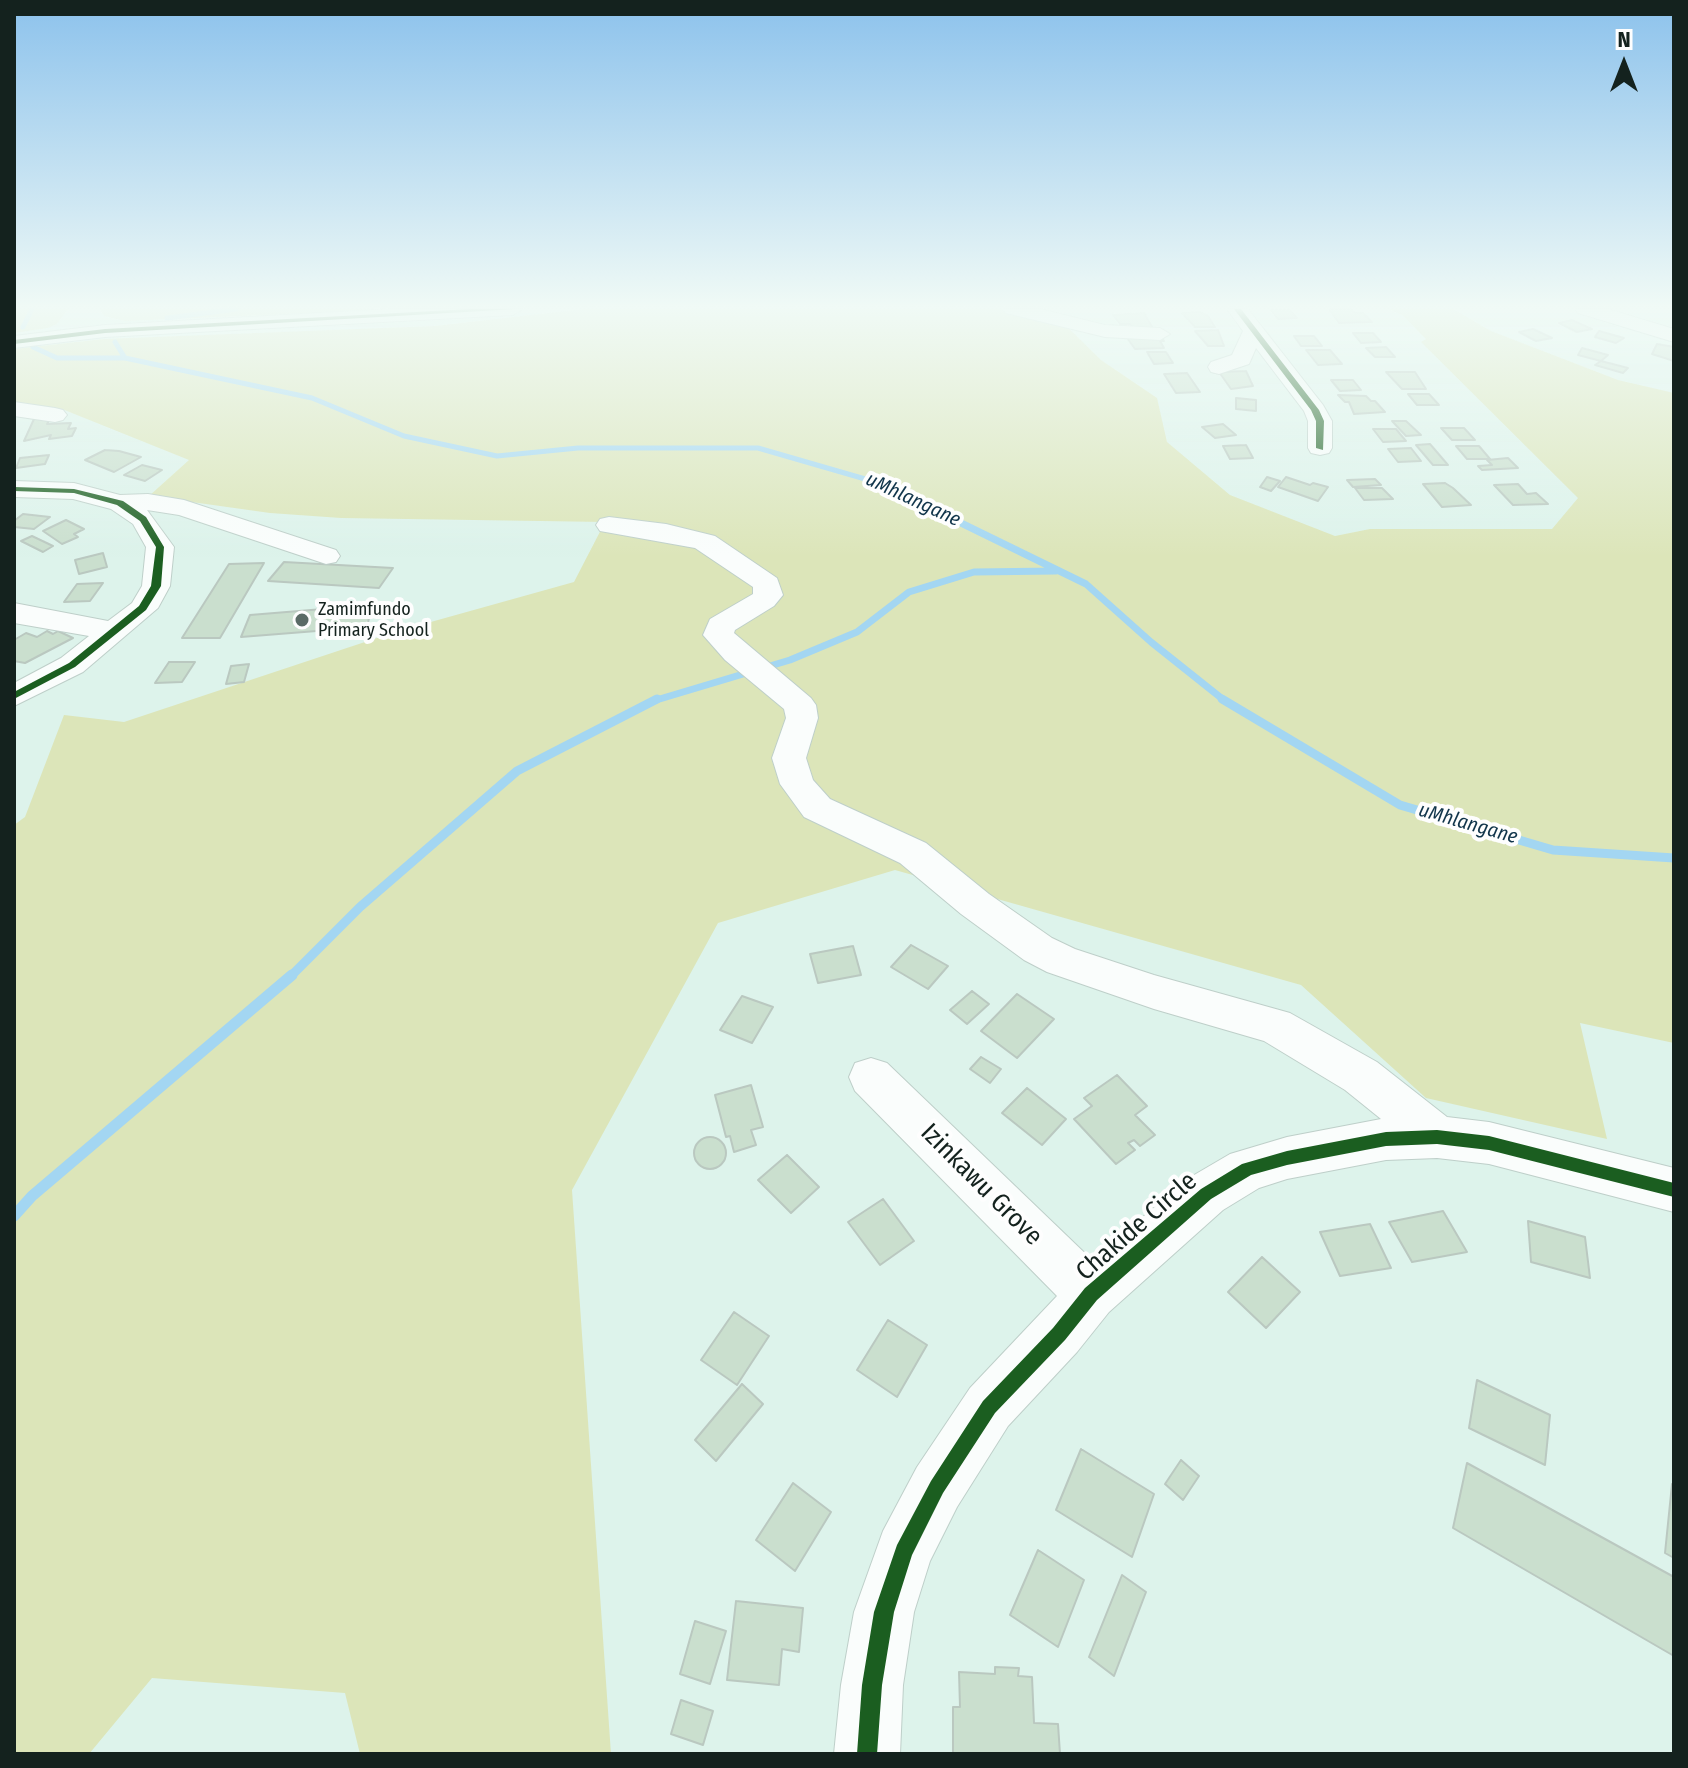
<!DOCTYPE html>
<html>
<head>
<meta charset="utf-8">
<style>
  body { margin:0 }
  #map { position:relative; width:1688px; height:1768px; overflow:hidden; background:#ddf3eb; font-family:"Fira Sans Condensed",sans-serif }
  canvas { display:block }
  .frame { position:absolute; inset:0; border:16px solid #14221e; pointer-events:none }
  .north { position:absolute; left:1584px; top:24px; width:80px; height:80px; -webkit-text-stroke:6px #fefefe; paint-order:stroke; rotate:0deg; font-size:22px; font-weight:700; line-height:32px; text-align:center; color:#14221e }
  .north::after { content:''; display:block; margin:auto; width:28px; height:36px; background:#14221e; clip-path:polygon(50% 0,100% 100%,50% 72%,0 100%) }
</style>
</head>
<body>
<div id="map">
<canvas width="1688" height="1768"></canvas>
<div class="frame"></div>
<div class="north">N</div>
</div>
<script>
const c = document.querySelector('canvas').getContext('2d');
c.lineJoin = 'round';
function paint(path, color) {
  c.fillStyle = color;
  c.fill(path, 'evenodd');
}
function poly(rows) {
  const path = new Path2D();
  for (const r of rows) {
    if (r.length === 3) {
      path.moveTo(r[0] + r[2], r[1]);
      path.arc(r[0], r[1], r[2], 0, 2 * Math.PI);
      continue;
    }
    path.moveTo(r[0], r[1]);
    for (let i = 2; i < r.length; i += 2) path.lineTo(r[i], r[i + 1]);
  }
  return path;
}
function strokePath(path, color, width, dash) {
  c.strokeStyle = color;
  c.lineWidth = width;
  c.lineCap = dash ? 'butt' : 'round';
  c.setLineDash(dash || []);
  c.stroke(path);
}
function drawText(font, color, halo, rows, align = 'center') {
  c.font = font + ' "Fira Sans Condensed",sans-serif';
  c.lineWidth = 8;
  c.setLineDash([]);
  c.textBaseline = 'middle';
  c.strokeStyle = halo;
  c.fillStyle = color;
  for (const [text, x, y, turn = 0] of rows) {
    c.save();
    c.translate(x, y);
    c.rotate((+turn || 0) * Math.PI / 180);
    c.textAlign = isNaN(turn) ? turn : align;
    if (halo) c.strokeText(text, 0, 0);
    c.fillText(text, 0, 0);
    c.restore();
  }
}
paint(poly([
  [14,309,68,309,57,324,48,328,14,333],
  [100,309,403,309,125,321,104,316],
  [583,309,1049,309,1101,360,1157,398,1167,442,1230,495,1335,536,1370,529,1552,529,1578,498,1421,342,1426,339,1402,315,1389,309,1453,309,1491,331,1618,380,1674,393,1674,1043,1580,1023,1607,1139,1426,1098,1301,985,895,870,718,923,572,1190,611,1754,360,1754,345,1693,152,1678,89,1754,14,1754,14,825,25,817,64,715,124,722,395,632,574,582,605,522,341,518,270,513,149,496,189,460,62,409,14,404,14,349,103,339,434,326]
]), '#dce5b9');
strokePath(poly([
  [167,318,236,309],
  [23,327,32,309],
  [115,342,125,358],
  [33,347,57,358,125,358,312,398,404,436,497,456,578,448,758,448,879,483]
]), '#a3d6f2', 5);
strokePath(poly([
  [875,481,1086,584,1151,642,1225,701],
  [653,701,790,660,857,632,909,592,974,572,1056,571]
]), '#a3d6f2', 7);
strokePath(poly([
  [1222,699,1400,805,1553,850,1674,858],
  [290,977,360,907,517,771,657,699]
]), '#a3d6f2', 9);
strokePath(poly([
  [14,1216,32,1196,292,975]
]), '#a3d6f2', 11);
const building = poly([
  [1329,309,1351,309,1355,313,1363,313,1372,322,1339,323,1329,309],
  [1271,310,1290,310,1297,318,1278,319,1271,310],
  [1200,312,1208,316,1215,327,1195,327,1182,313,1200,312],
  [1144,313,1153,328,1134,329,1130,324,1120,324,1113,315,1144,313],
  [1572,320,1592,329,1577,332,1559,323,1572,320],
  [1533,329,1552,338,1536,341,1519,332,1533,329],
  [1218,330,1224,346,1208,346,1195,331,1218,330],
  [1599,331,1624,338,1616,343,1595,337,1599,331],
  [1353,333,1373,333,1381,342,1361,343,1353,333],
  [1125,335,1161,337,1164,341,1160,341,1164,348,1135,349,1125,335],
  [1294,336,1314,336,1322,346,1301,346,1294,336],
  [1657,344,1674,347,1674,361,1652,354,1657,344],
  [1386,347,1395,357,1375,357,1366,348,1386,347],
  [1582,348,1608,355,1601,361,1578,355,1582,348],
  [1306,350,1330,350,1342,364,1318,365,1306,350],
  [1147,352,1166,352,1173,363,1154,364,1147,352],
  [1601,361,1628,368,1623,373,1595,365,1601,361],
  [1246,371,1253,386,1231,389,1219,372,1246,371],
  [1386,372,1415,372,1426,389,1402,389,1386,372],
  [1187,373,1200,392,1176,393,1164,374,1187,373],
  [1331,380,1353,380,1361,390,1340,391,1331,380],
  [1408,394,1429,394,1439,405,1417,405,1408,394],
  [1338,395,1366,396,1371,401,1375,401,1385,412,1354,414,1349,402,1345,402,1338,395],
  [1236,398,1256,400,1256,411,1236,409,1236,398],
  [51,417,47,424,71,423,68,429,76,428,72,436,49,439,51,435,24,441,34,419,51,417],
  [1392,421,1406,421,1421,435,1406,436,1392,421],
  [1223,424,1236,435,1215,438,1202,427,1223,424],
  [1441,428,1464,428,1475,440,1452,440,1441,428],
  [1373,429,1396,429,1406,441,1383,442,1373,429],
  [1430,444,1448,465,1433,465,1416,445,1430,444],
  [1246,445,1253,458,1230,459,1223,446,1246,445],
  [1456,446,1479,446,1490,459,1467,459,1456,446],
  [1411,448,1421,461,1398,462,1388,449,1411,448],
  [105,450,119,451,141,457,114,472,85,460,105,450],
  [49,455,45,464,16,468,20,458,49,455],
  [1508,458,1518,468,1482,470,1478,466,1492,465,1487,460,1508,458],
  [142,465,162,470,145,481,124,475,142,465],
  [1267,477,1280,481,1271,491,1260,487,1267,477],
  [1286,477,1310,485,1313,483,1328,487,1318,501,1278,487,1286,477],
  [1375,479,1381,485,1353,487,1347,480,1375,479],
  [1445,483,1453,488,1471,505,1442,507,1423,484,1445,483],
  [1518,484,1527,494,1536,493,1548,504,1513,505,1494,485,1518,484],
  [1355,488,1382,488,1393,499,1364,500,1355,488],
  [23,514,50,517,34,529,14,527,14,521,23,514],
  [66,520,84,529,74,534,78,537,62,544,43,531,66,520],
  [32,536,53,546,43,552,21,541,32,536],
  [103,553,107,567,79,574,75,560,103,553],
  [284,562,393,568,379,588,268,581,284,562],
  [264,563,220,638,182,638,229,564,264,563],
  [103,583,90,601,64,602,77,584,103,583],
  [372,605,367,627,241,637,250,615,372,605],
  [47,631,53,634,58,631,73,638,25,663,14,661,14,640,26,633,37,637,47,631],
  [169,662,195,662,182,682,155,683,169,662],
  [249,664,244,682,226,684,231,666,249,664],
  [911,945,948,966,928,989,891,967,911,945],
  [853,946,861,975,818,983,810,954,853,946],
  [972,991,989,1004,967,1024,950,1010,972,991],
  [1017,994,1054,1019,1017,1058,981,1031,1017,994],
  [742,996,773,1007,752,1043,720,1030,742,996],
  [981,1057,1001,1069,990,1083,970,1069,981,1057],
  [1117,1075,1147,1106,1135,1115,1155,1135,1140,1146,1134,1140,1128,1143,1135,1150,1116,1164,1074,1119,1092,1106,1084,1098,1117,1075],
  [751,1085,763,1127,751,1130,756,1145,734,1152,730,1136,726,1137,715,1095,751,1085],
  [1027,1088,1066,1119,1042,1145,1002,1113,1027,1088],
  [710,1153,16],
  [787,1155,819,1187,791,1213,758,1180,787,1155],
  [883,1199,914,1241,880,1265,848,1222,883,1199],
  [1443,1211,1467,1252,1412,1262,1389,1222,1443,1211],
  [1528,1221,1585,1237,1590,1278,1531,1262,1528,1221],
  [1370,1224,1391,1268,1340,1276,1320,1232,1370,1224],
  [1262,1257,1300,1292,1266,1328,1228,1292,1262,1257],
  [734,1312,769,1336,737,1385,701,1360,734,1312],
  [888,1320,927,1345,897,1397,857,1370,888,1320],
  [1477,1380,1550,1415,1545,1465,1469,1428,1477,1380],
  [742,1384,763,1404,716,1461,695,1440,742,1384],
  [1081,1449,1154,1494,1132,1557,1056,1510,1081,1449],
  [1181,1460,1199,1476,1183,1500,1165,1484,1181,1460],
  [1467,1463,1674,1577,1674,1656,1453,1528,1467,1463],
  [793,1483,831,1512,795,1571,756,1540,793,1483],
  [1672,1484,1674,1486,1674,1558,1665,1553,1672,1484],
  [1038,1550,1084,1580,1058,1647,1010,1615,1038,1550],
  [1122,1575,1146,1592,1114,1676,1089,1657,1122,1575],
  [736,1601,803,1608,799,1652,782,1649,779,1685,727,1680,736,1601],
  [695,1621,726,1631,710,1684,680,1674,695,1621],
  [995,1667,1019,1668,1018,1676,1032,1677,1034,1723,1058,1724,1060,1754,953,1754,953,1707,960,1707,959,1672,995,1674,995,1667],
  [681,1700,713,1711,703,1745,671,1734,681,1700]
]);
paint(building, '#cadfce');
strokePath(building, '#bac8c0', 2);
const minor = poly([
  [392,309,523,309,513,315,105,337,14,348,14,336,105,325,392,309],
  [1003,309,1040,309,1105,325,1160,328,1170,334,1160,340,1105,337,1006,313,1003,309],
  [1227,309,1248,309,1323,405,1332,421,1332,448,1329,453,1320,455,1311,453,1308,448,1308,421,1304,411,1256,348,1249,364,1219,374,1211,372,1208,367,1211,362,1232,355,1243,331,1227,309],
  [1575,309,1608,309,1674,329,1674,342,1578,313,1575,309],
  [14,402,55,408,63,410,67,415,63,420,55,422,14,416,14,402],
  [14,481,74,483,120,495,148,494,184,500,336,550,340,556,336,562,326,564,179,515,147,510,174,547,170,586,158,608,83,672,14,706,14,683,61,658,89,636,14,623,14,603,108,621,132,603,142,586,146,547,133,524,111,509,73,499,14,497,14,481],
  [609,517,666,524,715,536,777,578,783,595,774,606,735,630,734,633,811,698,816,705,818,718,806,758,813,780,830,799,926,843,989,894,1052,938,1075,949,1154,975,1290,1013,1377,1062,1447,1117,1489,1122,1674,1168,1674,1212,1489,1164,1437,1158,1386,1160,1287,1179,1259,1188,1223,1210,1109,1312,1077,1352,1008,1426,957,1507,930,1561,914,1612,903,1685,900,1754,834,1754,841,1685,854,1612,883,1531,917,1467,970,1388,1057,1296,855,1091,849,1077,855,1063,871,1058,887,1063,1092,1260,1189,1178,1230,1154,1287,1137,1381,1119,1345,1090,1264,1041,1154,1009,1047,972,1024,960,961,914,900,863,804,817,780,784,772,758,786,718,784,709,725,660,703,635,710,619,753,594,753,587,695,548,600,531,596,525,600,519,609,517]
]);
strokePath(minor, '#becfc9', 2);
paint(minor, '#fafdfc');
paint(poly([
  [470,309,516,309,105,333,14,344,14,340,105,329,470,309],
  [1234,309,1241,309,1319,410,1324,421,1323,450,1316,448,1316,421,1311,410,1234,309],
  [14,487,74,489,123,501,146,517,164,547,161,586,146,610,75,667,14,699,14,692,69,663,139,606,151,586,156,547,140,521,117,505,74,493,14,491,14,487],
  [1437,1130,1489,1136,1674,1183,1674,1197,1489,1150,1437,1144,1386,1146,1287,1165,1251,1175,1211,1199,1097,1300,1065,1340,995,1413,943,1493,912,1555,894,1612,882,1685,877,1754,857,1754,862,1685,874,1612,897,1545,931,1481,983,1401,1053,1328,1085,1288,1201,1189,1242,1164,1287,1151,1386,1132,1437,1130]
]), '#1b5e20');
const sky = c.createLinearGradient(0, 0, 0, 557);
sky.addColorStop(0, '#8cc2ec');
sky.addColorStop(0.55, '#f0faf6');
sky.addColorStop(1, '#f0faf600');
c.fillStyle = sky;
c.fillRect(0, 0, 1688, 557);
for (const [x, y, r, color] of [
  [302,620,8,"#5a6b66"]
]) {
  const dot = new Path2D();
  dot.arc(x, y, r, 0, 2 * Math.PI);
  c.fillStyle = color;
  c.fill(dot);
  strokePath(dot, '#fefefe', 3);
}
drawText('18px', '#14221e', '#fefefe', [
  ["Zamimfundo",318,610],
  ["Primary School",318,631]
], 'left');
drawText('italic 20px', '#11354b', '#fefefe', [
  ["uMhlangane",913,500,25],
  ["uMhlangane",1468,824,16]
]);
drawText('26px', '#14221e', '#fefefe', [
  ["Izinkawu Grove",981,1185,45],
  ["Chakide Circle",1137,1227,-41]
]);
</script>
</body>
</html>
